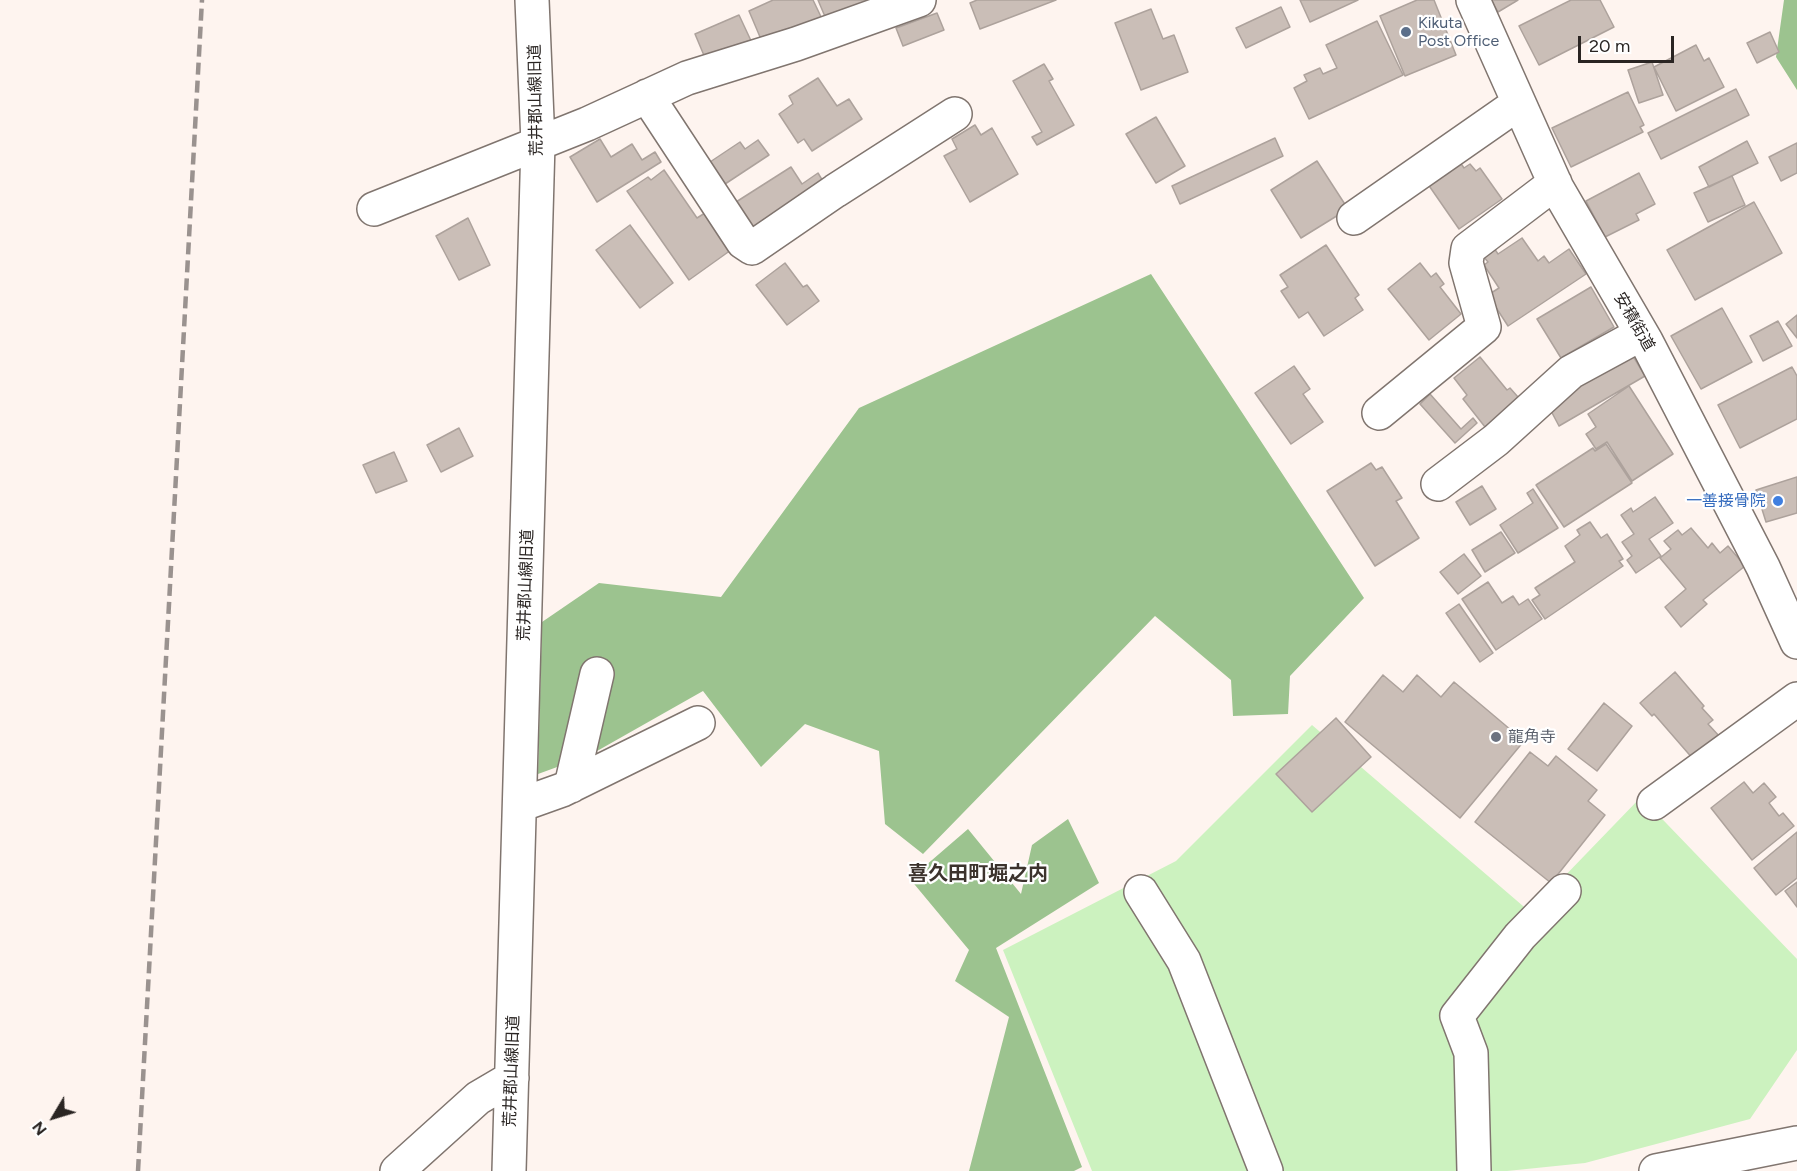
<!DOCTYPE html>
<html>
<head>
<meta charset="utf-8">
<style>
  body { margin:0 }
  #map { position:relative; width:1797px; height:1171px; overflow:hidden; background:#fef4ef; font-family:Figtree,sans-serif }
  canvas { display:block }
  .north { position:absolute; left:24px; top:1087px; width:60px; height:60px; -webkit-text-stroke:4px #fff; paint-order:stroke; rotate:232deg; font-size:16px; font-weight:700; line-height:24px; text-align:center; color:#2a2523 }
  .north::after { content:''; display:block; margin:auto; width:21px; height:27px; background:#2a2523; clip-path:polygon(50% 0,100% 100%,50% 72%,0 100%) }
  .scale { position:absolute; left:1578px; top:36px; width:96px; height:27px; box-sizing:border-box; border:3px solid #2a2523; border-top:0; padding-left:8px; font-size:18px; line-height:21px; white-space:nowrap; color:#2a2523; -webkit-text-stroke:4px #fff; paint-order:stroke }
</style>
</head>
<body>
<div id="map">
<canvas width="1797" height="1171"></canvas>
<div class="north">N</div>
<div class="scale">20 m</div>
</div>
<script>
const c = document.querySelector('canvas').getContext('2d');
c.lineJoin = 'round';
function paint(path, color) {
  c.fillStyle = color;
  c.fill(path, 'evenodd');
}
function poly(rows) {
  const path = new Path2D();
  for (const r of rows) {
    path.moveTo(r[0], r[1]);
    for (let i = 2; i < r.length; i += 2) path.lineTo(r[i], r[i + 1]);
  }
  return path;
}
function strokePath(path, color, width, dash) {
  c.strokeStyle = color;
  c.lineWidth = width;
  c.lineCap = dash ? 'butt' : 'round';
  c.setLineDash(dash || []);
  c.stroke(path);
}
function drawText(font, color, halo, rows, align = 'center') {
  c.font = font + ' Figtree,"Noto Sans JP",sans-serif';
  c.lineWidth = 4.5;
  c.setLineDash([]);
  c.textBaseline = 'middle';
  c.strokeStyle = halo;
  c.fillStyle = color;
  for (const [text, x, y, turn = 0] of rows) {
    c.save();
    c.translate(x, y);
    c.rotate((+turn || 0) * Math.PI / 180);
    c.textAlign = isNaN(turn) ? turn : align;
    if (halo) c.strokeText(text, 0, 0);
    c.fillText(text, 0, 0);
    c.restore();
  }
}
paint(poly([
  [1312,725,1530,912,1641,797,1797,959,1797,1050,1750,1119,1585,1163,1507,1171,1092,1171,1003,950,1176,861]
]), '#ccf2bf');
paint(poly([
  [1784,0,1797,0,1797,90,1776,57],
  [1151,274,1364,598,1290,676,1288,714,1233,716,1231,680,1155,616,923,854,885,824,879,751,805,724,761,767,703,691,590,755,538,774,542,622,599,583,721,597,859,408],
  [1068,819,1099,883,996,948,1082,1167,1074,1171,969,1171,1009,1017,955,981,969,950,910,879,968,829,1021,894,1032,845]
]), '#9cc38f');
const building = poly([
  [773,0,813,0,823,21,763,44,749,11,773,0],
  [818,0,868,0,869,1,826,19,818,0],
  [977,0,1056,0,980,29,970,3,977,0],
  [1300,0,1358,0,1310,22,1300,0],
  [1417,0,1434,0,1456,55,1405,76,1380,16,1417,0],
  [1491,0,1518,0,1498,12,1491,0],
  [1571,0,1600,0,1614,27,1539,65,1519,26,1571,0],
  [1281,7,1290,27,1246,48,1236,28,1281,7],
  [1151,9,1163,39,1174,35,1188,72,1141,90,1115,23,1151,9],
  [937,13,944,30,903,46,896,28,937,13],
  [739,15,753,45,708,65,695,34,739,15],
  [1377,21,1403,75,1309,119,1294,88,1307,81,1304,75,1320,68,1323,74,1337,68,1326,45,1377,21],
  [1770,32,1779,52,1757,63,1747,43,1770,32],
  [1696,45,1704,61,1709,58,1724,87,1676,111,1654,67,1696,45],
  [1652,62,1663,95,1639,103,1628,70,1652,62],
  [1044,64,1053,79,1049,81,1074,125,1037,145,1032,137,1042,132,1013,81,1044,64],
  [818,78,837,106,849,99,862,119,812,151,804,139,798,143,779,114,793,104,789,96,818,78],
  [1736,89,1749,115,1661,159,1648,133,1736,89],
  [1628,92,1644,125,1640,127,1643,132,1571,167,1552,128,1628,92],
  [1156,117,1185,166,1156,183,1126,134,1156,117],
  [975,125,981,135,992,128,1018,174,970,202,944,156,957,149,952,139,975,125],
  [1275,138,1283,156,1180,204,1172,186,1275,138],
  [600,139,611,157,632,144,642,160,655,152,661,162,597,202,570,157,600,139],
  [758,140,769,155,722,186,707,164,740,142,745,149,758,140],
  [1747,141,1758,163,1709,187,1699,167,1747,141],
  [1797,143,1797,173,1781,181,1769,157,1797,143],
  [1455,155,1464,168,1470,164,1476,171,1480,168,1502,199,1459,229,1423,177,1455,155],
  [1317,161,1348,209,1301,238,1271,190,1317,161],
  [791,167,802,184,818,173,827,188,754,229,736,202,791,167],
  [664,170,697,218,705,213,731,250,689,280,627,191,648,177,651,180,664,170],
  [1639,173,1655,204,1636,214,1639,220,1605,237,1586,201,1639,173],
  [1732,176,1745,205,1708,222,1694,193,1732,176],
  [1754,202,1782,253,1695,300,1667,250,1754,202],
  [468,218,490,265,459,280,436,236,468,218],
  [630,225,673,283,640,308,596,250,630,225],
  [1522,238,1538,261,1544,256,1549,263,1569,249,1586,274,1508,326,1488,295,1499,288,1484,265,1488,262,1483,256,1494,248,1498,254,1522,238],
  [1326,245,1359,295,1355,298,1363,310,1324,336,1308,312,1299,318,1281,291,1288,287,1280,275,1326,245],
  [785,263,803,287,807,285,819,301,787,325,756,285,785,263],
  [1420,263,1431,277,1436,273,1444,284,1440,287,1461,314,1429,340,1388,289,1420,263],
  [1591,287,1614,327,1561,358,1537,319,1591,287],
  [1722,308,1752,362,1701,389,1671,336,1722,308],
  [1797,315,1797,338,1786,324,1797,315],
  [1778,321,1792,346,1763,361,1750,336,1778,321],
  [1630,351,1645,376,1559,426,1550,409,1552,397,1630,351],
  [1480,357,1507,390,1510,388,1518,397,1515,400,1520,407,1489,432,1463,399,1467,395,1454,378,1480,357],
  [1294,366,1310,389,1303,394,1323,422,1291,444,1255,393,1294,366],
  [1792,367,1797,376,1797,419,1740,448,1718,405,1792,367],
  [1629,386,1673,454,1632,481,1607,442,1596,449,1586,434,1596,427,1588,414,1629,386],
  [1430,394,1461,429,1473,418,1477,423,1455,443,1420,404,1430,394],
  [459,428,473,456,441,472,427,445,459,428],
  [1606,444,1632,483,1564,527,1536,485,1593,448,1595,451,1606,444],
  [394,452,407,481,376,493,363,465,394,452],
  [1371,463,1376,470,1382,467,1402,498,1396,501,1419,538,1375,566,1327,491,1371,463],
  [1797,477,1797,513,1766,522,1756,490,1797,477],
  [1482,486,1496,509,1470,525,1456,502,1482,486],
  [1533,489,1558,528,1518,553,1500,525,1533,503,1527,493,1533,489],
  [1655,497,1673,523,1649,539,1661,556,1636,573,1627,560,1632,556,1622,542,1634,534,1621,515,1631,508,1633,512,1655,497],
  [1590,522,1601,538,1607,534,1623,559,1619,561,1623,566,1545,619,1532,600,1540,595,1535,588,1575,562,1565,546,1580,535,1577,530,1590,522],
  [1691,528,1708,548,1712,543,1720,553,1728,546,1745,566,1703,600,1707,604,1681,627,1665,607,1686,589,1660,558,1671,549,1664,541,1678,530,1682,535,1691,528],
  [1501,532,1515,553,1485,572,1472,550,1501,532],
  [1464,554,1481,576,1458,594,1440,572,1464,554],
  [1488,582,1502,603,1513,596,1519,605,1528,599,1542,619,1496,650,1462,599,1488,582],
  [1459,604,1493,653,1480,662,1446,613,1459,604],
  [1675,672,1704,706,1702,708,1713,720,1708,724,1720,737,1694,760,1654,714,1652,716,1640,703,1675,672],
  [1383,675,1403,692,1417,675,1441,697,1454,682,1524,741,1460,818,1345,722,1383,675],
  [1604,703,1632,726,1597,771,1568,749,1604,703],
  [1336,718,1371,757,1312,812,1276,774,1336,718],
  [1530,752,1548,766,1556,756,1597,790,1588,801,1605,815,1551,883,1475,822,1530,752],
  [1744,782,1753,793,1764,783,1776,797,1769,803,1779,816,1783,813,1794,826,1752,860,1711,808,1744,782],
  [1797,832,1797,878,1776,895,1754,868,1797,832],
  [1797,882,1797,907,1785,891,1797,882]
]);
paint(building, '#cabeb7');
strokePath(building, '#ada29c', 1.5);
const minor = poly([
  [1473,0,1557,188,1646,341,1763,567,1797,642],
  [647,96,743,242,752,248,835,191,955,114],
  [374,209,587,124,687,78,796,44,919,0],
  [1354,218,1519,103],
  [1379,413,1484,327,1466,263,1468,249,1555,183],
  [1438,484,1496,440,1571,372,1641,334],
  [571,786,597,674],
  [1654,803,1797,699],
  [520,805,562,790,698,723],
  [1141,892,1184,961,1266,1171],
  [397,1171,478,1098,512,1078],
  [509,1171,538,143,532,0],
  [1474,1171,1471,1053,1457,1016,1520,936,1564,891],
  [1656,1171,1797,1143]
]);
strokePath(minor, '#80756f', 36);
strokePath(minor, '#fff', 33);
strokePath(poly([
  [138,1171,202,0]
]), '#9a928f', 4.5, [12, 6]);
for (const [x, y, r, color] of [
  [1406,32,6,"#5c6f8a"],
  [1778,501,6,"#3f7fe0"],
  [1496,737,6,"#6b7280"]
]) {
  const dot = new Path2D();
  dot.arc(x, y, r, 0, 2 * Math.PI);
  c.fillStyle = color;
  c.fill(dot);
  strokePath(dot, '#fff', 2);
}
drawText('16px', '#4e5e75', '#fff', [
  ["Kikuta",1418,23],
  ["Post Office",1418,41]
], 'left');
drawText('16px', '#2a2523', '#fff', [
  ["荒井郡山線旧道",536,100,-91],
  ["安積街道",1634,322,60],
  ["荒井郡山線旧道",526,585,-88],
  ["荒井郡山線旧道",512,1071,-88]
]);
drawText('16px', '#366cbe', '#fff', [
  ["一善接骨院",1766,501]
], 'right');
drawText('16px', '#5b616d', '#fff', [
  ["龍角寺",1508,737]
], 'left');
drawText('bold 20px', '#3c332d', '#fff', [
  ["喜久田町堀之内",978,874]
]);
</script>
</body>
</html>
